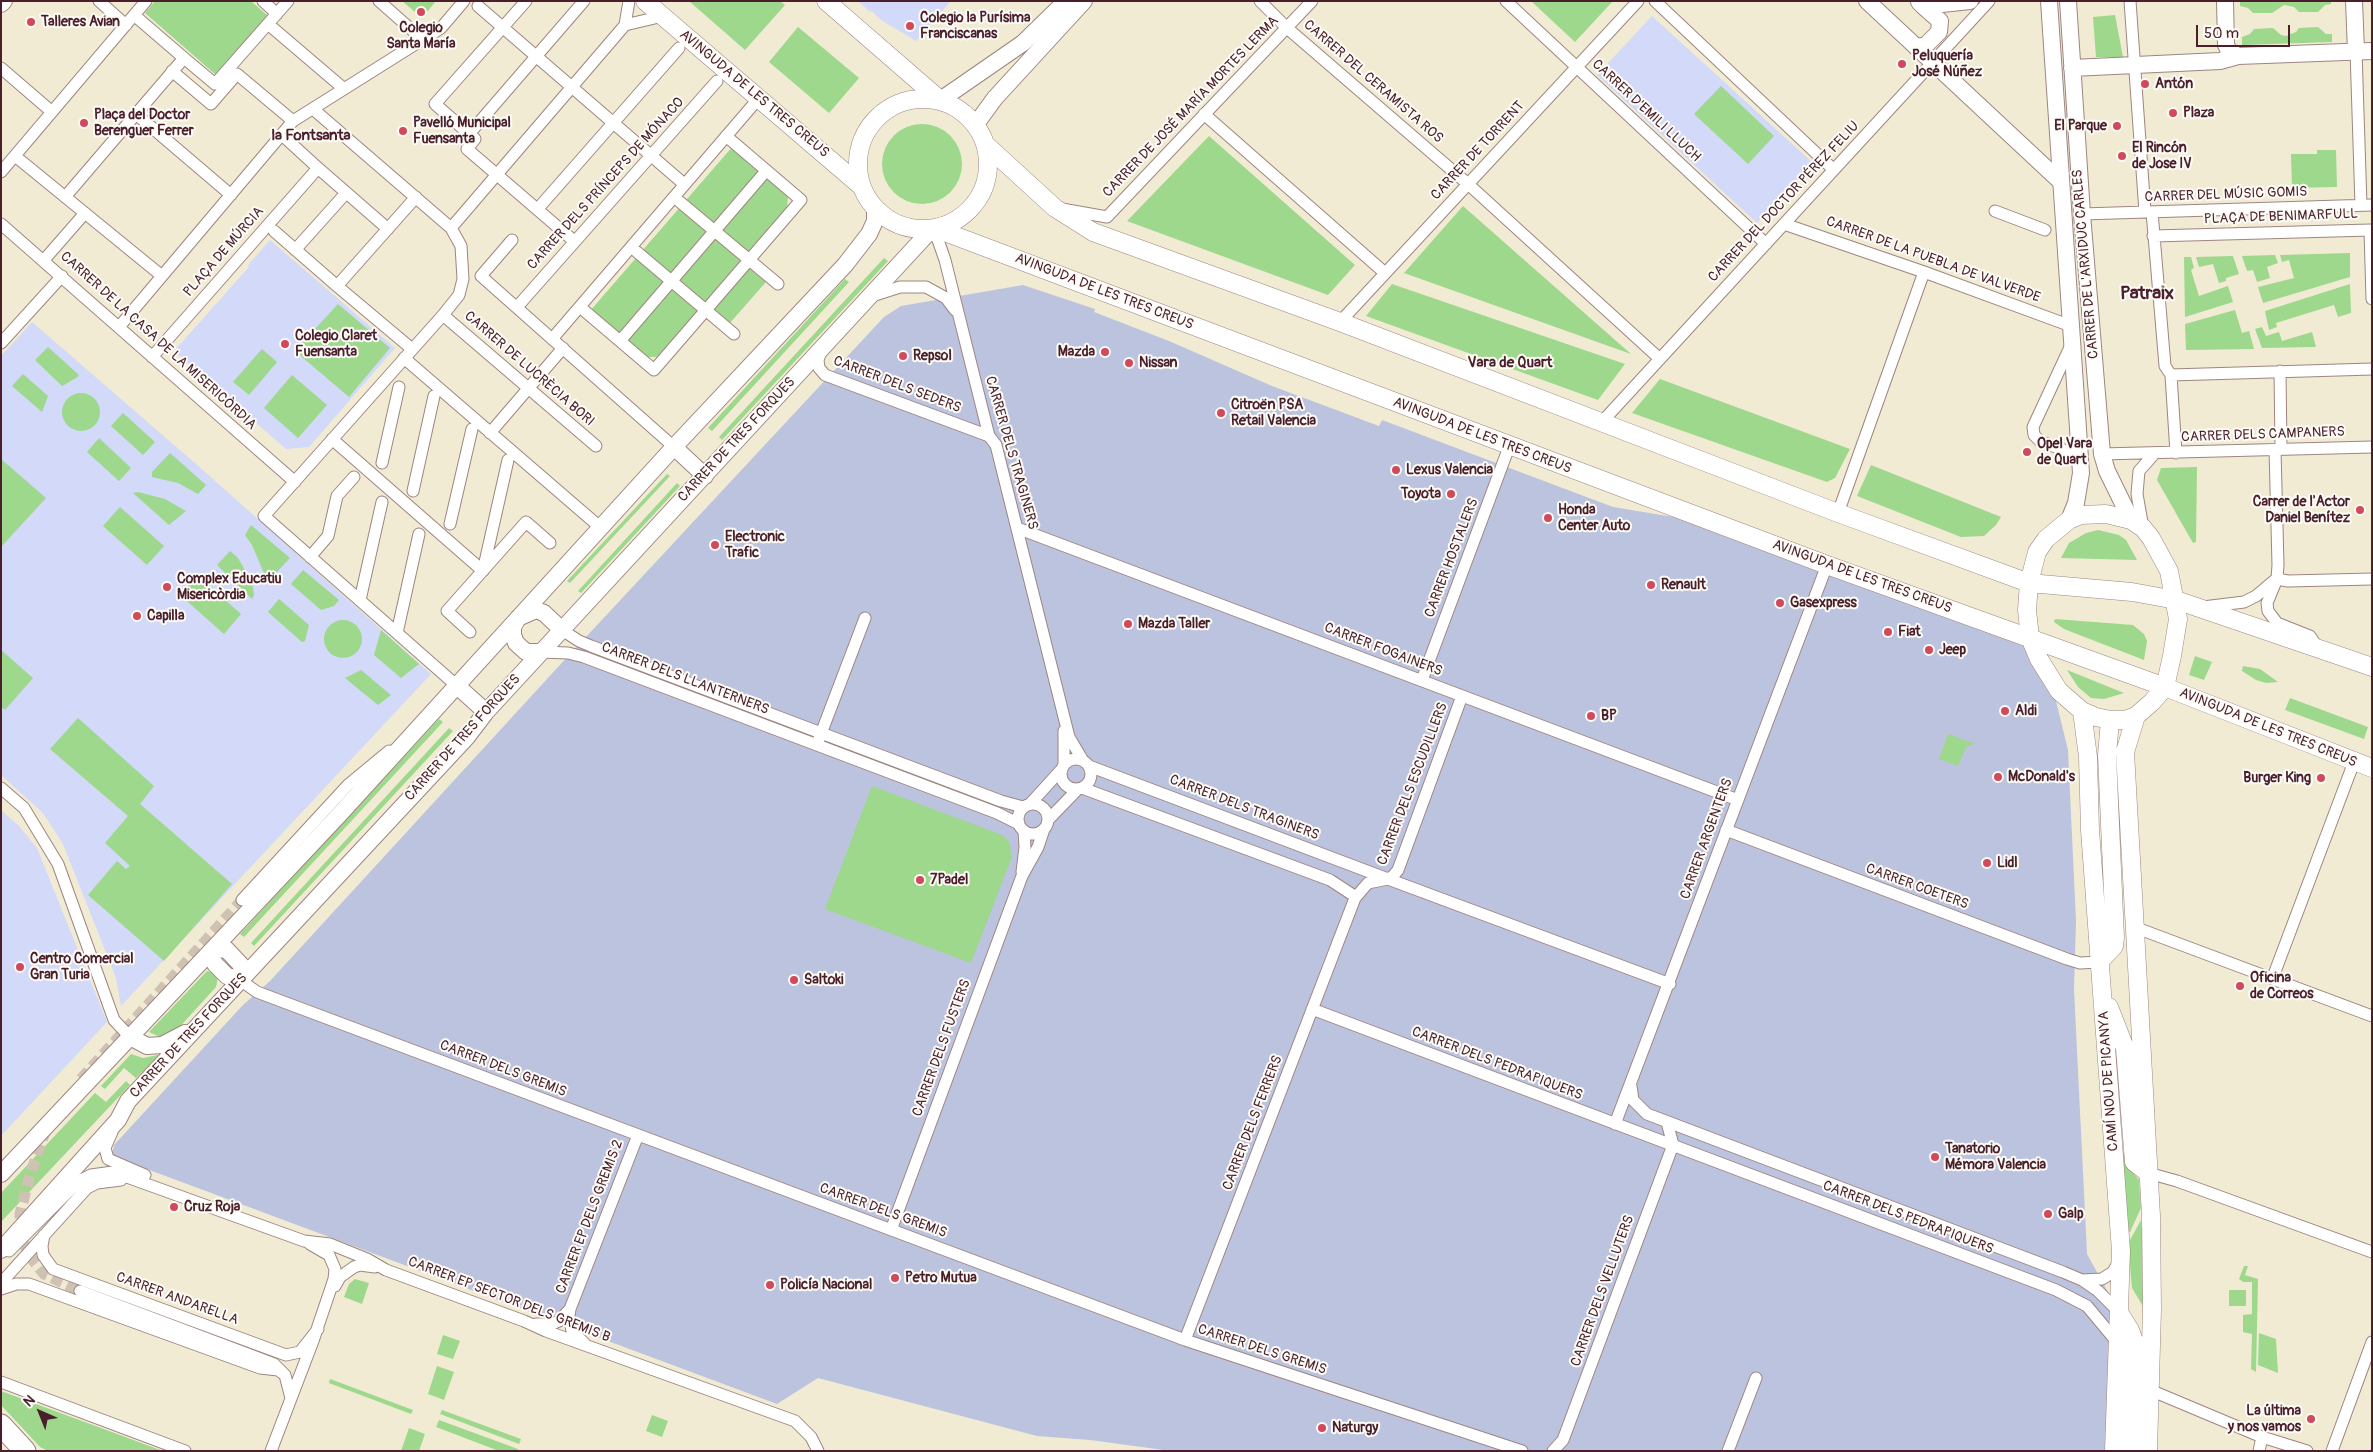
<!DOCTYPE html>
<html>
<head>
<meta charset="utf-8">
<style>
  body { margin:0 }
  #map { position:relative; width:2373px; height:1452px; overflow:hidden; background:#f1ebd4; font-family:Pangolin,sans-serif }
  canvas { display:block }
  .frame { position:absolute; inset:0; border:2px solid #4a1f2b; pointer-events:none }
  .north { position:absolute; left:15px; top:1387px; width:50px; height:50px; -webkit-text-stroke:4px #fdfcf7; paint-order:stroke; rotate:316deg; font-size:14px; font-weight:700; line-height:20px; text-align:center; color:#4a1f2b }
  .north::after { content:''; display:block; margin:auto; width:18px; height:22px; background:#4a1f2b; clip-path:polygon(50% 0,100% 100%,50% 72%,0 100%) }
  .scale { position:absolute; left:2196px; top:25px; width:94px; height:22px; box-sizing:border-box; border:2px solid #4a1f2b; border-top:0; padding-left:6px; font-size:15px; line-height:18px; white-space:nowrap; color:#4a1f2b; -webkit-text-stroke:4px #fdfcf7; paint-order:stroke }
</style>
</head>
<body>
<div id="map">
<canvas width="2373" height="1452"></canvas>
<div class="frame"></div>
<div class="north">N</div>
<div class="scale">50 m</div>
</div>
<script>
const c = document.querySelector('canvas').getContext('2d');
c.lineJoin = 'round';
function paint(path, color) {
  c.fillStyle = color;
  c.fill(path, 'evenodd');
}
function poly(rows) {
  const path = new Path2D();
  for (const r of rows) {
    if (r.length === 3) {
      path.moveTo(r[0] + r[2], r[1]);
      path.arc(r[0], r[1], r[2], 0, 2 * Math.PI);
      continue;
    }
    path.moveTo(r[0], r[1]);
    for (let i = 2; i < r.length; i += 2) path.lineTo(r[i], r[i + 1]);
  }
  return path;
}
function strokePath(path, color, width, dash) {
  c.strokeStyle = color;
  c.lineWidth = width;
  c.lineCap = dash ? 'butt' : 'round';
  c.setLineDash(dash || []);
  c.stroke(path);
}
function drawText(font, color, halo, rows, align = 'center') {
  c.font = font + ' Pangolin,sans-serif';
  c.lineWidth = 4;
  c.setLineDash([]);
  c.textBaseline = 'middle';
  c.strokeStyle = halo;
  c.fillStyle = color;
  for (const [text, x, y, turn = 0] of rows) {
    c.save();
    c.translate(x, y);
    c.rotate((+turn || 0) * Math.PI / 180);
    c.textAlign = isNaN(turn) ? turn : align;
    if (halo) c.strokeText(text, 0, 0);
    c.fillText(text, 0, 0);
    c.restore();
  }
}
paint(poly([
  [858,1,951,1,916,41,881,20,872,11,870,12],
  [1652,16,1813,163,1757,223,1597,75],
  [270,240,395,348,309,447,286,449,174,351,249,267,248,265],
  [32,322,203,470,431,674,121,1006,116,978,63,844,43,813,1,775,1,356],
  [1,810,19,826,37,848,107,1022,1,1136]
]), '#d2d9f9');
paint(poly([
  [1023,285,1095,309,1094,312,1169,341,1272,386,1379,426,1382,420,1613,507,1752,530,2025,639,2053,689,2068,750,2076,921,2074,989,2087,1254,2120,1314,2116,1451,1171,1451,1090,1440,1037,1436,818,1378,777,1404,112,1156,114,1145,243,1005,270,981,558,667,884,317,901,306]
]), '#bcc3de');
paint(poly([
  [155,1,251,1,268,16,216,75,145,13],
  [402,1,436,1,422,18],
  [689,1,780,1,785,5,745,50],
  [1531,1,1613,1,1575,42],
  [2240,1,2331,1,2331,4,2325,5,2318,12,2299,12,2294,7,2284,5,2272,13,2253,13,2248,8,2240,6],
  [2115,15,2123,57,2096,57,2093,17],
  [798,27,859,78,829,113,769,62],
  [2318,27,2326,34,2332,34,2332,42,2242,45,2242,37,2250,34,2254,29,2273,28,2281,35,2286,36,2296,32,2299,28],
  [1721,86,1774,136,1748,164,1694,114],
  [922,164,40],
  [1209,136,1355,265,1328,295,1127,221],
  [733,146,788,196,787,208,663,352,656,357,648,357,641,354,590,311],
  [2317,150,2336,150,2337,187,2292,188,2291,154,2317,154],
  [1463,206,1631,354,1404,273],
  [2350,253,2350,277,2263,303,2258,287,2294,278,2289,260,2282,262,2280,255],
  [2275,255,2278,263,2267,267,2270,278,2257,282,2253,270,2247,271,2242,256],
  [2233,256,2239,274,2226,278,2226,281,2219,283,2213,264,2199,267,2196,257],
  [2184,257,2191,257,2194,268,2191,270,2199,296,2228,286,2233,302,2185,317],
  [884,258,888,261,722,440,719,437],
  [749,268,766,282,729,324,713,310],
  [845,279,849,282,712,431,708,428],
  [1392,284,1625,364,1598,400,1366,316],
  [2350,284,2351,313,2338,317,2334,305,2276,323,2277,327,2269,330,2265,311],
  [338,304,390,348,349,397,295,351],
  [2235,310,2242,333,2249,331,2254,349,2186,350,2185,324],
  [2262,327,2266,336,2279,332,2282,341,2312,332,2316,347,2262,348,2255,329],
  [48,347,79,375,76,378,62,386,35,360],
  [262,349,277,362,249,395,233,382],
  [23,374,48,396,42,412,12,386],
  [292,375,327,405,298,438,264,408],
  [1660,379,1850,449,1835,478,1827,482,1632,413],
  [81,412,19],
  [123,413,155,442,143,455,111,426],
  [99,438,131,468,119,481,87,452],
  [170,453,206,485,198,494,178,483,152,477,152,472],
  [1,459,46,498,1,547],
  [1871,465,2001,517,1996,525,1984,536,1961,537,1857,496],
  [2197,467,2196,542,2193,543,2157,480,2161,468],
  [667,474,670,476,570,583,567,581],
  [677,483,680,486,581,593,578,591],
  [138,492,165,499,186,511,169,525,133,493],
  [120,507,164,546,147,565,103,526],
  [251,525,290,558,271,578,266,578,252,545,245,535],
  [2098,530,2119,535,2126,540,2137,560,2061,558,2069,543,2086,533],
  [230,551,238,558,247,574,253,587,254,595,252,599,217,565],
  [303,570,339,600,334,606,321,610,291,584],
  [197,575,241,614,224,634,180,595],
  [279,599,309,625,305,641,302,642,268,612],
  [2055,619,2133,625,2144,634,2147,641,2144,660,2064,629,2054,622],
  [343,639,19],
  [381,630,419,664,401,678,374,655],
  [1,650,33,678,5,710,1,707],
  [2195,656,2212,662,2204,680,2189,675],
  [2243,666,2260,669,2278,682,2266,683,2256,680,2242,671],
  [361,670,391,695,378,705,345,678],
  [2067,670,2124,693,2104,699,2091,698,2078,687],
  [2290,698,2368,727,2364,739,2285,710],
  [78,718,154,786,140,804,232,884,164,961,88,895,117,861,126,869,130,866,105,843,128,816,50,749],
  [439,719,443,722,244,937,240,934],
  [449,728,453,731,254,946,251,943],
  [1948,734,1979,745,1973,744,1966,747,1958,766,1939,759],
  [872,786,1002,835,1009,841,1012,857,971,963,825,909],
  [207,971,215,973,218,977,216,987,175,1032,169,1036,160,1037,149,1032],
  [131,1054,143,1058,158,1055,159,1057,136,1078,124,1068,105,1089,101,1086],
  [126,1081,130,1085,1,1222,1,1193,95,1093,106,1102],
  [2122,1153,2124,1153,2130,1169,2139,1180,2141,1208,2130,1232,2128,1232],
  [2141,1220,2143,1243,2144,1308,2132,1288,2128,1244],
  [2244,1266,2248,1266,2245,1275,2258,1279,2256,1372,2251,1369,2252,1334,2243,1332,2243,1315,2252,1314,2252,1282,2243,1282,2239,1279],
  [355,1279,369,1283,362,1304,344,1297,349,1284],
  [2229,1290,2246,1290,2246,1306,2229,1306],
  [2259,1333,2276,1339,2278,1373,2258,1365],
  [443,1335,460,1341,453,1359,437,1354],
  [437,1366,454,1372,444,1400,428,1394],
  [330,1379,413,1410,411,1414,329,1383],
  [1,1391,163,1451,48,1451,40,1447,1,1405],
  [442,1410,521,1439,519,1444,440,1414],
  [652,1415,668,1421,662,1437,646,1431],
  [439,1420,518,1449,517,1451,499,1451,436,1427],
  [409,1428,425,1434,419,1451,401,1451]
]), '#9dd88c');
strokePath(poly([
  [81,1079,242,900],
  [46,1129,29,1178,20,1214,20,1236,32,1259,44,1274,80,1291]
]), '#d0c2b2', 11, [11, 5.5]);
const street = poly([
  [99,1,126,25],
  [263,1,277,14],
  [379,1,422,39],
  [526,1,435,104,475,139,467,149,574,241],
  [1260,1,1287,28,1468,184,1660,359],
  [1506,1,1766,244],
  [1655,1,1834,170],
  [2130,1,2145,212],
  [478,6,684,184],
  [134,15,184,58],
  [268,24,343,88],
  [625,25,663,16],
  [2356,51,2361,205],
  [1,68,52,112],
  [172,71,211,104,237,74,293,121],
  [313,109,451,228,461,246,463,279,459,295,443,315,264,516,456,685],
  [136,114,231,195],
  [1204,114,1385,273],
  [469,134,584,1],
  [15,156,162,276],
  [318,168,388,229],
  [1,172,146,1],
  [65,197,184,58,215,84,288,1],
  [680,202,778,284],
  [542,204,679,48],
  [1062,209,1107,217,1312,1],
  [1995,211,2045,230],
  [2152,212,2165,366,2171,375,2176,453],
  [2082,214,2372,205],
  [1,224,295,482],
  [1784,224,1924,272,2071,326],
  [451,228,625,25,629,1],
  [932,230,938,240,945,260,989,436,996,445,1069,737,1082,759],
  [274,231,337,286],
  [2153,236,2370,230,2372,299],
  [512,240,481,276,674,447],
  [295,250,346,193],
  [637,252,734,334],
  [44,260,85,213],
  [875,295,900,287,926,287,946,298,955,310],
  [517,307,717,81],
  [580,307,654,370,801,200,726,136],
  [443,315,596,446],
  [1340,322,1638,1],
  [119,327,293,121,441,28,464,1],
  [552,339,759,98],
  [620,341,766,171],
  [1,343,62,276],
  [2071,345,2033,427,2034,435,2040,441,2079,456],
  [412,349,337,286,416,197],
  [822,349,818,360,819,368,825,375,989,436],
  [152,357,318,168,282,135],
  [404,358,601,528],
  [2280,371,2281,449],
  [2171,375,2372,369],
  [1601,423,1989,1],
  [490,433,563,348],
  [332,439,483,571,508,460],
  [2275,450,2278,565,2277,579,2267,603,2268,611,2277,623,2310,636,2318,648],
  [2102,454,2372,447],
  [382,463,399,387],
  [413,491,434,396],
  [1838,513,1924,272],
  [450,524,472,429],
  [1017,528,1738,800],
  [2143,528,2137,494,2139,471,2155,453],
  [310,557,328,536,337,496,354,477],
  [2277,579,2288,581,2372,579],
  [360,600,382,502],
  [2203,607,2244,602,2256,596,2275,580],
  [562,630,579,641,591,646,1001,801,1023,807],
  [470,632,447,611,526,522,550,543],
  [397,633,419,534],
  [541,652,568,653,584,657,997,813,1019,824],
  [1422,680,1509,447],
  [1064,731,1064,763],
  [819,739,865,618],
  [1076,774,15],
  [1089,766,1388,879,1393,876,1398,870,1462,696],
  [1,788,24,808,58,864,114,1020,130,1037],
  [1082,788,1330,880,1356,897],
  [1033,819,15],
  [1030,804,1060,771],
  [1048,820,1078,789],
  [1726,830,2067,959,2080,963,2099,962],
  [1022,872,1025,847,1024,831],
  [242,900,348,785,389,751],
  [2134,927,2372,1016],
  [2273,977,2354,762],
  [240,980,257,992,1185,1340,1522,1451],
  [1312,1009,2056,1290,2087,1306,2117,1342],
  [1631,1086,1633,1100,1647,1114,2063,1272,2082,1280,2098,1291,2119,1312],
  [1615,1124,1827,565],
  [112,1132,105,1148,108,1159,145,1175],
  [2148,1173,2177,1181,2372,1252],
  [891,1230,1022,876,1038,847,1044,829],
  [44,1235,42,1246,43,1255,53,1269,286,1355,300,1352,318,1329],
  [9,1251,79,1181,91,1175,113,1172,304,1241,330,1244,367,1259,386,1270,524,1321,546,1331,795,1421,811,1437,818,1451],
  [2082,1280,2102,1279,2113,1272,2119,1261],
  [1,1283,87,1188,97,1183,121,1180],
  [335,1286,340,1277,354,1267,360,1265,375,1267],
  [1,1289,16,1284,29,1284,260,1368,278,1370,285,1375],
  [80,1291,274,1364,285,1375,291,1398],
  [536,1324,552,1324,559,1321,570,1309],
  [1185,1340,1355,898,1368,883,1388,879,1670,984],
  [584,1343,572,1331,569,1316,570,1309,638,1135],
  [1,1382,185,1451],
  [2150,1390,2262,1437,2307,1451],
  [271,1451,313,1341,334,1279,335,1269,329,1255,310,1244],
  [1553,1451,1563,1440,1673,1145,1667,1122],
  [1728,1451,1756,1378],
  [2259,1451,2262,1437],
  [2332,1451,2372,1342]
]);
const secondary = poly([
  [1867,1,2061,182],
  [2049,1,2081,473,2076,503,2069,520],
  [2068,1,2082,214,2102,454,2107,471,2131,520],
  [2225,1,2226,45,2229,51,2238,56],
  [2354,1,2356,51],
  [1919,2,1923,6,1970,1],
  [1,4,4,1],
  [1916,47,1926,45,1939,32,1940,21,1923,6],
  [2072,68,2220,61,2238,56,2372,51],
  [942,99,1023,43,1066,1],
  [976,124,995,98,1084,1],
  [674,447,705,476],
  [541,652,526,652,516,643,513,635,513,627,518,618,536,610,544,613,562,630],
  [456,685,486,712],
  [226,949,242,966,240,980,227,976,215,964,212,958,214,950,226,949],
  [130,1037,147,1046,162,1045,185,1033],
  [1,1174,339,815,674,447,845,265,869,234,875,221,875,210],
  [1,1250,118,1120,128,1101,467,737,486,712,930,231]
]);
const primary = poly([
  [645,1,862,187],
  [826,1,939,99],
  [923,164,65],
  [985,144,1055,208,1093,232,1340,322,1838,513,2029,583,2132,592,2176,600,2372,667],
  [937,229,1827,565,2165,687,2372,768],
  [2106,514,2131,520,2143,528,2151,538,2169,571,2178,619,2172,656,2165,687,2152,702,2136,716,2125,720,2110,720,2096,717,2082,711,2059,691,2039,659,2030,638,2027,610,2029,583,2037,552,2046,539,2069,520,2081,515,2106,514],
  [2082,711,2088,757,2090,830,2121,1251,2114,1451],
  [2136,716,2125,752,2151,1216,2152,1309,2148,1451],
  [2099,962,2114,946,2115,938,2107,755,2110,720],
  [2109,1007,2125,1048,2134,1162,2148,1173],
  [2120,1314,2130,1330,2134,1341,2131,1451]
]);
const highway = poly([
  [1,1425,25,1451]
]);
strokePath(street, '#9e8580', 13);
strokePath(secondary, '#9e8580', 18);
strokePath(primary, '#9e8580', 19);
strokePath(highway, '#9e8580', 23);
strokePath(street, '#fff', 11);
strokePath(secondary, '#fff', 16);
strokePath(primary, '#fff', 18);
strokePath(highway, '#fff', 21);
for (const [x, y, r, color] of [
  [421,12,5,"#d1495b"],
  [31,22,5,"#d1495b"],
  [910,26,5,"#d1495b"],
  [1902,64,5,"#d1495b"],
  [2145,84,5,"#d1495b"],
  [2173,113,5,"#d1495b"],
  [84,123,5,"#d1495b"],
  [2117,126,5,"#d1495b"],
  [403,131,5,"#d1495b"],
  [2122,156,5,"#d1495b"],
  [285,344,5,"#d1495b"],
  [1105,352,5,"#d1495b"],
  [903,356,5,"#d1495b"],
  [1129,363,5,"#d1495b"],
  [1221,413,5,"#d1495b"],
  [2027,452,5,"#d1495b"],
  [1396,470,5,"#d1495b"],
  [1451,494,5,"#d1495b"],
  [2360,510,5,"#d1495b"],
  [1548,518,5,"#d1495b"],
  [715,545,5,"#d1495b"],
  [1651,585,5,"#d1495b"],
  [167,587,5,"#d1495b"],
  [1780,603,5,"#d1495b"],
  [137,616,5,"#d1495b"],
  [1128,624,5,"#d1495b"],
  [1888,632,5,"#d1495b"],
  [1929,650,5,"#d1495b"],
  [2005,711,5,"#d1495b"],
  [1591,716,5,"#d1495b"],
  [1998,777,5,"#d1495b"],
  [2321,778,5,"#d1495b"],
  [1987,863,5,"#d1495b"],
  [920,880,5,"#d1495b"],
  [20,967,5,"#d1495b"],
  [794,980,5,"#d1495b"],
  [2240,986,5,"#d1495b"],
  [1935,1157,5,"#d1495b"],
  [174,1207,5,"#d1495b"],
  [2048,1214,5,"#d1495b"],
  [895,1278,5,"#d1495b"],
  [770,1285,5,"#d1495b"],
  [2311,1419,5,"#d1495b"],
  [1322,1428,5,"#d1495b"]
]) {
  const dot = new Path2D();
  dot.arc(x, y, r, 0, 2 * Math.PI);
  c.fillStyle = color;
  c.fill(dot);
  strokePath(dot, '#fdfcf7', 2);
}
drawText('bold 14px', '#4a1f2b', '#fdfcf7', [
  ["Colegio la Purísima",920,18],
  ["Franciscanas",920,34],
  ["Talleres Avian",41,22],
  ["Colegio",421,28,"center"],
  ["Santa María",421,44,"center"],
  ["Peluquería",1912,56],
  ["José Núñez",1912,72],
  ["Antón",2155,84],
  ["Plaza",2183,113],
  ["Plaça del Doctor",94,115],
  ["Berenguer Ferrer",94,131],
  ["Pavelló Municipal",413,123],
  ["Fuensanta",413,139],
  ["El Parque",2107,126,"right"],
  ["El Rincón",2132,148],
  ["de Jose IV",2132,164],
  ["Colegio Claret",295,336],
  ["Fuensanta",295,352],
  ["Mazda",1095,352,"right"],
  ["Repsol",913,356],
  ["Nissan",1139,363],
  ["Citroën PSA",1231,405],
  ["Retail Valencia",1231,421],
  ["Opel Vara",2037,444],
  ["de Quart",2037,460],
  ["Lexus Valencia",1406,470],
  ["Toyota",1441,494,"right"],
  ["Carrer de l'Actor",2350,502,"right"],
  ["Daniel Benítez",2350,518,"right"],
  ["Honda",1558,510],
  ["Center Auto",1558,526],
  ["Electronic",725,537],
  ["Trafic",725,553],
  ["Complex Educatiu",177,579],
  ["Misericòrdia",177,595],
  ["Renault",1661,585],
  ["Gasexpress",1790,603],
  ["Capilla",147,616],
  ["Mazda Taller",1138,624],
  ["Fiat",1898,632],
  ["Jeep",1939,650],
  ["Aldi",2015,711],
  ["BP",1601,716],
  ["McDonald's",2008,777],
  ["Burger King",2311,778,"right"],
  ["Lidl",1997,863],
  ["7Padel",930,880],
  ["Centro Comercial",30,959],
  ["Gran Turia",30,975],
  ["Oficina",2250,978],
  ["de Correos",2250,994],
  ["Saltoki",804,980],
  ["Tanatorio",1945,1149],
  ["Mémora Valencia",1945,1165],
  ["Cruz Roja",184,1207],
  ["Galp",2058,1214],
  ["Petro Mutua",905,1278],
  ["Policía Nacional",780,1285],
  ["La última",2301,1411,"right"],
  ["y nos vamos",2301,1427,"right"],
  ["Naturgy",1332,1428]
], 'left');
drawText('14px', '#4a1f2b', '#fdfcf7', [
  ["CARRER DEL CERAMISTA ROS",1373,82,41],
  ["AVINGUDA DE LES TRES CREUS",754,94,40],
  ["CARRER DE JOSÉ MARÍA MORTES LERMA",1191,107,-46],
  ["CARRER D'EMILI LLUCH",1646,111,43],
  ["CARRER DE TORRENT",1478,151,-47],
  ["CARRER DELS PRÍNCEPS DE MÓNACO",606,184,-48],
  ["CARRER DEL MÚSIC GOMIS",2226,195,-2],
  ["CARRER DEL DOCTOR PÉREZ FELIU",1784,202,-47],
  ["PLAÇA DE BENIMARFULL",2281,217,-2],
  ["PLAÇA DE MÚRCIA",224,252,-49],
  ["CARRER DE LA PUEBLA DE VALVERDE",1933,260,20],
  ["CARRER DE L'ARXIDUC CARLES",2086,264,-95],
  ["AVINGUDA DE LES TRES CREUS",1104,292,21],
  ["CARRER DE LA CASA DE LA MISERICÒRDIA",158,341,42],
  ["CARRER DE LUCRÈCIA BORI",529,369,41],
  ["CARRER DELS SEDERS",897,385,21],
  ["CARRER DELS CAMPANERS",2263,435,-2],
  ["AVINGUDA DE LES TRES CREUS",1482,436,21],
  ["CARRER DE TRES FORQUES",737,440,-47],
  ["CARRER DELS TRAGINERS",1011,453,74],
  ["CARRER HOSTALERS",1452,558,-69],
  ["AVINGUDA DE LES TRES CREUS",1862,577,20],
  ["CARRER FOGAINERS",1383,650,21],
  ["CARRER DELS LLANTERNERS",685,679,21],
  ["AVINGUDA DE LES TRES CREUS",2268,728,22],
  ["CARRER DE TRES FORQUES",463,738,-48],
  ["CARRER DELS ESCUDILLERS",1413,784,-69],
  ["CARRER DELS TRAGINERS",1244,808,21],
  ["CARRER ARGENTERS",1707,839,-70],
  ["CARRER COETERS",1917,887,20],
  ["CARRER DE TRES FORQUES",189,1036,-47],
  ["CARRER DELS FUSTERS",942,1048,-70],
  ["CARRER DELS PEDRAPIQUERS",1497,1064,21],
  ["CARRER DELS GREMIS",503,1069,21],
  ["CAMÍ NOU DE PICANYA",2109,1081,-94],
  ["CARRER DELS FERRERS",1253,1123,-69],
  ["CARRER DELS GREMIS",883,1211,20],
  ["CARRER EP DELS GREMIS 2",590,1217,-69],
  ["CARRER DELS PEDRAPIQUERS",1908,1218,21],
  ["CARRER DELS VELLUTERS",1603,1291,-70],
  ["CARRER ANDARELLA",177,1299,20],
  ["CARRER EP SECTOR DELS GREMIS B",509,1300,21],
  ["CARRER DELS GREMIS",1262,1350,18]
]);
drawText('bold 15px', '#4a1f2b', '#fdfcf7', [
  ["la Fontsanta",311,136],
  ["Vara de Quart",1510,363]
]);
drawText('bold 19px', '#4a1f2b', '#fdfcf7', [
  ["Patraix",2147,294]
]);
</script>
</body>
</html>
